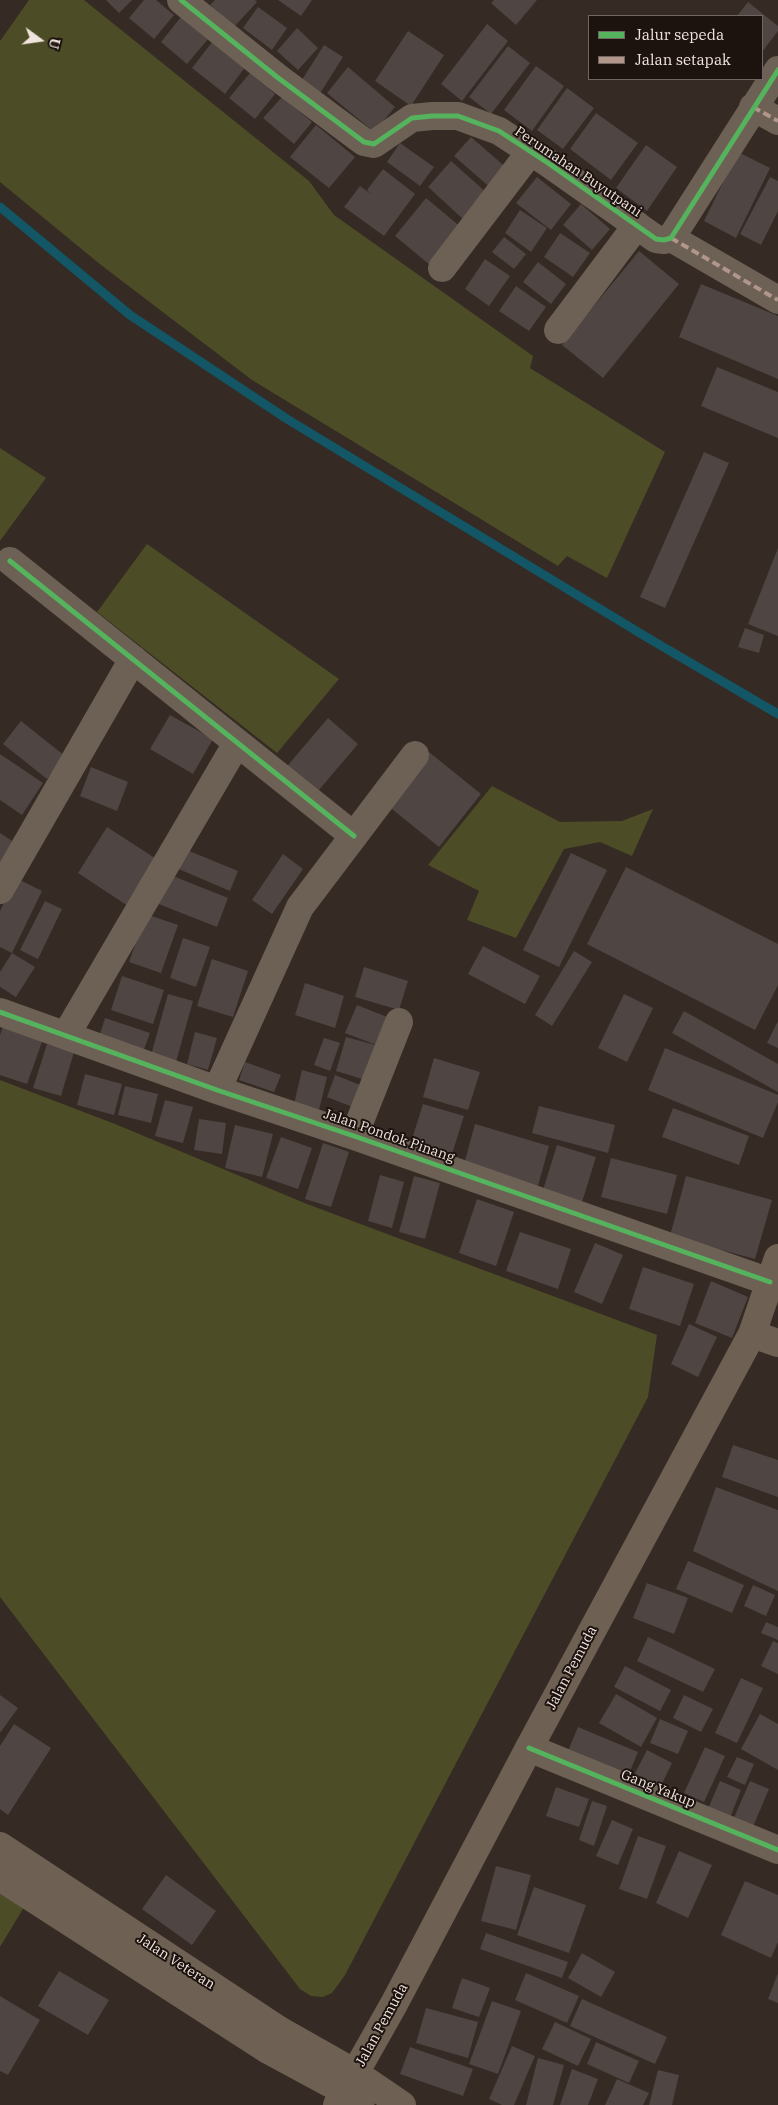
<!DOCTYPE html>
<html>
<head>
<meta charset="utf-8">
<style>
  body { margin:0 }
  #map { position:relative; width:778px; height:2105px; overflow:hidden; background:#352a24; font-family:"IBM Plex Serif",serif }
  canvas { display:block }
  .legend { position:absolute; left:588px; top:15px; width:175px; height:65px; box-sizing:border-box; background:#1c120e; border:1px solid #716661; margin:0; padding:6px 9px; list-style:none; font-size:15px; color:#f1e3dd }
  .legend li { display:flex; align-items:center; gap:10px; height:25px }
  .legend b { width:25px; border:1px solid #716661 }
  .north { position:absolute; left:15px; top:15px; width:50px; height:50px; -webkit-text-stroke:4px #1c120e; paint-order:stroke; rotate:104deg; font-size:14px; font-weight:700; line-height:20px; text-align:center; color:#f1e3dd }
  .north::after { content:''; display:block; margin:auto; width:18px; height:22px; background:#f1e3dd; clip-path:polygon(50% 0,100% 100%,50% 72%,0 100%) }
</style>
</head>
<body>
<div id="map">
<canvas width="778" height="2105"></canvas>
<ul class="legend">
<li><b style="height:6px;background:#56b35d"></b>Jalur sepeda</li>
<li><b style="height:6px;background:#b2968c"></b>Jalan setapak</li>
</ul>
<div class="north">U</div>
</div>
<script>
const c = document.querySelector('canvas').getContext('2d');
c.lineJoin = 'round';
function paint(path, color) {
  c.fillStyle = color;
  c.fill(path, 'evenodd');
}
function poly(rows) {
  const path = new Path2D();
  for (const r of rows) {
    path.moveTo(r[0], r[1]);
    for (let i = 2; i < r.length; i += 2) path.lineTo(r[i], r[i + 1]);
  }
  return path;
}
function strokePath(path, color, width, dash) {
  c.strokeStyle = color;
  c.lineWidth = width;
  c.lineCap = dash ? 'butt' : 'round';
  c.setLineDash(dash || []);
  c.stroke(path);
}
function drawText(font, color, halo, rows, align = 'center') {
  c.font = font + ' "IBM Plex Serif",serif';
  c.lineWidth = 4;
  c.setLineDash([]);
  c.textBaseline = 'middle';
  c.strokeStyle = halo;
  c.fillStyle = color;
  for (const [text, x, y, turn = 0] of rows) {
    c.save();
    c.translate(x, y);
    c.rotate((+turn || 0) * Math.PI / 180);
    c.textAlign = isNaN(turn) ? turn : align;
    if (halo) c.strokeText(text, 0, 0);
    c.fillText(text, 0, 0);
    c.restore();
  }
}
paint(poly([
  [29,0,84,0,309,181,334,215,533,356,530,368,665,452,607,578,567,556,558,566,252,380,101,265,0,182,0,41],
  [0,448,46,478,0,541],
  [147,544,339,679,277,753,97,612],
  [492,786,560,822,622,821,653,809,632,856,600,842,564,849,516,938,467,920,479,891,428,865],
  [0,1080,115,1124,307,1204,657,1335,648,1397,345,1975,332,1993,323,1997,311,1996,300,1989,0,1597],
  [0,1891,24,1907,0,1947]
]), '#4c4d26');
strokePath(poly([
  [0,207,130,315,287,419,648,638,778,714]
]), '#135666', 9);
paint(poly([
  [106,0,132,0,119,13],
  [144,0,156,0,174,15,154,39,129,18],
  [215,0,255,0,257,2,234,27,210,5],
  [278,0,312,0,301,16],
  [494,0,537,0,516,25,491,3],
  [748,2,778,26,778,31,762,52,762,16,737,16],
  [258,7,287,28,272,50,243,28],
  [181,17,208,39,187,64,161,42],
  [487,24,508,41,462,101,441,84],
  [297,28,318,48,298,70,277,51],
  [408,31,444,55,411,106,375,81],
  [213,41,246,66,225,94,192,68],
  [324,45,343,57,319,95,300,83],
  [508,46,530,63,491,114,469,97],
  [536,66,564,86,532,131,504,110],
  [348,67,395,107,374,132,327,93],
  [250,73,275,94,255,119,229,98],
  [567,88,594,108,563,149,537,130],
  [282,97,312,122,294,144,263,118],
  [596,113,638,143,611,180,570,149],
  [316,125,355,157,329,188,290,157],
  [471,137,510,171,493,190,454,156],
  [400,143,434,167,420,186,387,162],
  [646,145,677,167,647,211,616,188],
  [738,152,770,168,736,238,704,221],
  [451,161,487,193,463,219,428,187],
  [383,169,415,194,384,236,344,207,360,186,371,194,367,190],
  [537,177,571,204,551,230,516,203],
  [770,177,778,181,778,211,761,245,740,234],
  [426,198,462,228,431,266,395,236],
  [581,204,610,229,592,250,563,225],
  [520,210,547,228,531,252,505,233],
  [560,233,590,253,573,277,544,257],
  [504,237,526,254,514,269,492,252],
  [639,251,679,284,603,378,562,345],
  [485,259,510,276,489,306,465,289],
  [538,262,566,284,551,304,523,282],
  [701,284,778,316,778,379,679,337],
  [516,286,546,307,529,331,499,311],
  [717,367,778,392,778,438,701,406],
  [704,452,729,463,665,608,640,597],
  [778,548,778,636,748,624],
  [745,628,764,635,759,653,738,647],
  [170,715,213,739,193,774,150,749],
  [328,718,358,744,313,797,283,771],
  [21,721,65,756,47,779,3,744],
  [429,752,481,794,439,847,387,805],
  [0,754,43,783,22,815,0,800],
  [91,767,128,782,117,811,80,796],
  [107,827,161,862,131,908,78,873],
  [0,833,17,844,0,872],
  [182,848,238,871,230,891,174,867],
  [571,853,607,870,559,967,523,950],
  [283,854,303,869,272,914,252,900],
  [626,867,778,944,778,985,755,1030,587,944],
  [168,874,228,898,217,927,156,903],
  [16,878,42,891,12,953,0,947,0,911],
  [45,901,62,909,38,959,20,950],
  [146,914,178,925,161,973,129,962],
  [183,938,210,947,196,987,170,978],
  [483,946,540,976,525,1004,468,974],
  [574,951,592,962,552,1026,535,1015],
  [12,953,35,967,16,997,0,987,0,972],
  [212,959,248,971,233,1017,197,1006],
  [364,967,408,981,399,1010,355,997],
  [122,976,164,990,153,1024,111,1010],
  [305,983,344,996,335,1028,295,1015],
  [168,994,193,1001,176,1062,151,1055],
  [624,994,653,1008,627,1062,598,1048],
  [357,1005,392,1019,372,1082,336,1071,346,1037,379,1046,345,1033],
  [684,1011,778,1064,778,1092,672,1033],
  [105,1018,150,1033,143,1052,99,1037],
  [778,1021,778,1048,767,1043],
  [3,1026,43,1039,27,1084,0,1075,0,1035],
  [195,1032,217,1038,208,1070,187,1064],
  [324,1038,340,1043,330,1071,314,1065],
  [47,1044,74,1052,61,1096,33,1088],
  [665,1048,778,1095,778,1102,763,1138,648,1090],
  [434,1058,480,1072,468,1110,423,1097],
  [245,1062,281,1075,274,1092,239,1080],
  [302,1070,327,1077,319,1110,294,1104],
  [85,1074,122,1084,114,1115,77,1105],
  [335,1075,368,1088,360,1110,327,1097],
  [125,1086,158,1094,151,1123,118,1115],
  [165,1100,193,1107,183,1143,155,1136],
  [423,1104,464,1116,452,1154,411,1142],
  [539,1106,615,1125,608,1153,532,1133],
  [673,1108,749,1136,739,1165,662,1137],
  [199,1119,226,1123,222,1154,194,1150],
  [475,1124,549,1146,538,1186,464,1164],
  [235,1125,273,1134,262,1177,225,1168],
  [281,1137,312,1148,298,1189,266,1178],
  [323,1143,349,1152,331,1207,305,1199],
  [557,1145,596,1157,582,1202,543,1190],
  [611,1158,677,1175,667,1214,601,1197],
  [380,1175,404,1182,392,1228,368,1221],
  [414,1176,440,1183,425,1239,399,1232],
  [686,1176,772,1200,755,1259,670,1236],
  [477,1199,514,1212,496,1266,459,1253],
  [520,1232,571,1249,558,1289,506,1271],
  [595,1243,623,1255,602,1304,574,1292],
  [643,1267,694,1284,680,1326,629,1309],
  [711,1281,748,1297,732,1338,695,1323],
  [689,1324,717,1337,698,1377,671,1364],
  [733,1445,778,1460,778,1497,722,1477],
  [716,1487,778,1510,778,1591,693,1551],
  [688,1561,744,1585,732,1613,676,1589],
  [647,1583,688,1598,674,1634,633,1618],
  [753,1585,775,1595,766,1616,744,1606],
  [766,1622,778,1627,778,1640,761,1633],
  [648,1637,715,1669,703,1692,637,1661],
  [773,1641,778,1643,778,1674,761,1666],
  [625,1666,671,1690,660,1711,614,1687],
  [741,1678,763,1688,737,1743,715,1733],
  [616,1694,657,1718,641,1747,599,1723],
  [0,1695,18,1708,0,1733],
  [684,1695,713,1709,701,1732,673,1718],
  [760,1714,778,1724,778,1770,741,1749],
  [660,1719,688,1731,678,1754,650,1743],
  [14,1724,51,1748,8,1815,0,1809,0,1746],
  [578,1727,638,1752,625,1783,565,1758],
  [705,1747,725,1756,704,1802,684,1793],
  [647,1750,672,1763,657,1794,631,1781],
  [737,1757,754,1764,745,1785,727,1777],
  [720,1781,741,1790,729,1820,707,1811],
  [750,1781,769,1789,752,1829,733,1820],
  [556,1787,589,1799,579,1827,546,1816],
  [592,1801,607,1806,594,1846,579,1840],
  [612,1820,633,1829,618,1865,596,1856],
  [638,1836,666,1846,647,1899,619,1889],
  [679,1851,712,1865,688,1918,656,1903],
  [496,1866,531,1875,516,1930,481,1921],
  [166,1875,216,1911,192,1945,142,1909],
  [745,1881,778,1895,778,1942,771,1958,721,1935],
  [534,1887,586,1905,569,1953,517,1935],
  [486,1933,568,1962,562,1978,480,1949],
  [582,1953,615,1972,601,1997,568,1978],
  [59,1971,109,2000,88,2035,38,2006],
  [526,1973,579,1996,567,2023,515,2000],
  [778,1973,778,2003,768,1999],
  [462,1978,490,1988,479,2017,452,2008],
  [0,1996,40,2020,8,2075,0,2071],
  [582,1999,667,2037,655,2064,570,2026],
  [492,2001,521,2011,498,2074,469,2064],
  [426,2008,478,2022,468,2058,416,2043],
  [555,2022,591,2039,578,2066,542,2049],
  [596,2042,639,2061,629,2083,587,2064],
  [512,2046,535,2056,514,2105,502,2105,489,2099],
  [410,2047,473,2069,463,2096,400,2074],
  [538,2058,564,2065,553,2105,526,2105],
  [572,2069,598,2079,588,2105,560,2105],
  [658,2070,679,2075,672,2105,649,2105],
  [617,2079,649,2093,643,2105,605,2105]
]), '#4f4542');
strokePath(poly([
  [181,0,277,77,364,142,374,144,412,118,432,116,458,116,499,131,548,163,656,239,664,240,671,238,778,70],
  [753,107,778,121],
  [671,238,778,300],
  [442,268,531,151],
  [558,330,637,225],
  [10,561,354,836],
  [0,890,133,659],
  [0,1012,217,1090,354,1136,770,1282],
  [66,1035,237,743],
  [217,1090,300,907,415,755],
  [354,1136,399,1022],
  [529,1748,778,1850]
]), '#6c6154', 28);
strokePath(poly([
  [752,1334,778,1343],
  [0,1846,279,2030,355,2073,402,2105],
  [0,1877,268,2050,344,2091,362,2098],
  [337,2105,394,2004,529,1748,752,1334,778,1258]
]), '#6e6052', 28);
strokePath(poly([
  [753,107,778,121],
  [671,238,778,300]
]), '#b2968c', 4, [8, 4]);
strokePath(poly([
  [181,0,277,77,364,142,374,144,412,118,432,116,458,116,499,131,548,163,656,239,664,240,671,238,778,70],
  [10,561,354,836],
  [0,1012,217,1090,354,1136,770,1282],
  [529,1748,778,1850]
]), '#56b35d', 5);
drawText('14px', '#f1e3dd', '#1c120e', [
  ["Perumahan Buyutpani",578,172,34],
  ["Jalan Pondok Pinang",389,1136,19],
  ["Jalan Pemuda",572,1668,-62],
  ["Gang Yakup",658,1789,22],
  ["Jalan Veteran",176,1962,33],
  ["Jalan Pemuda",382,2025,-61]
]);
</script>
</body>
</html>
